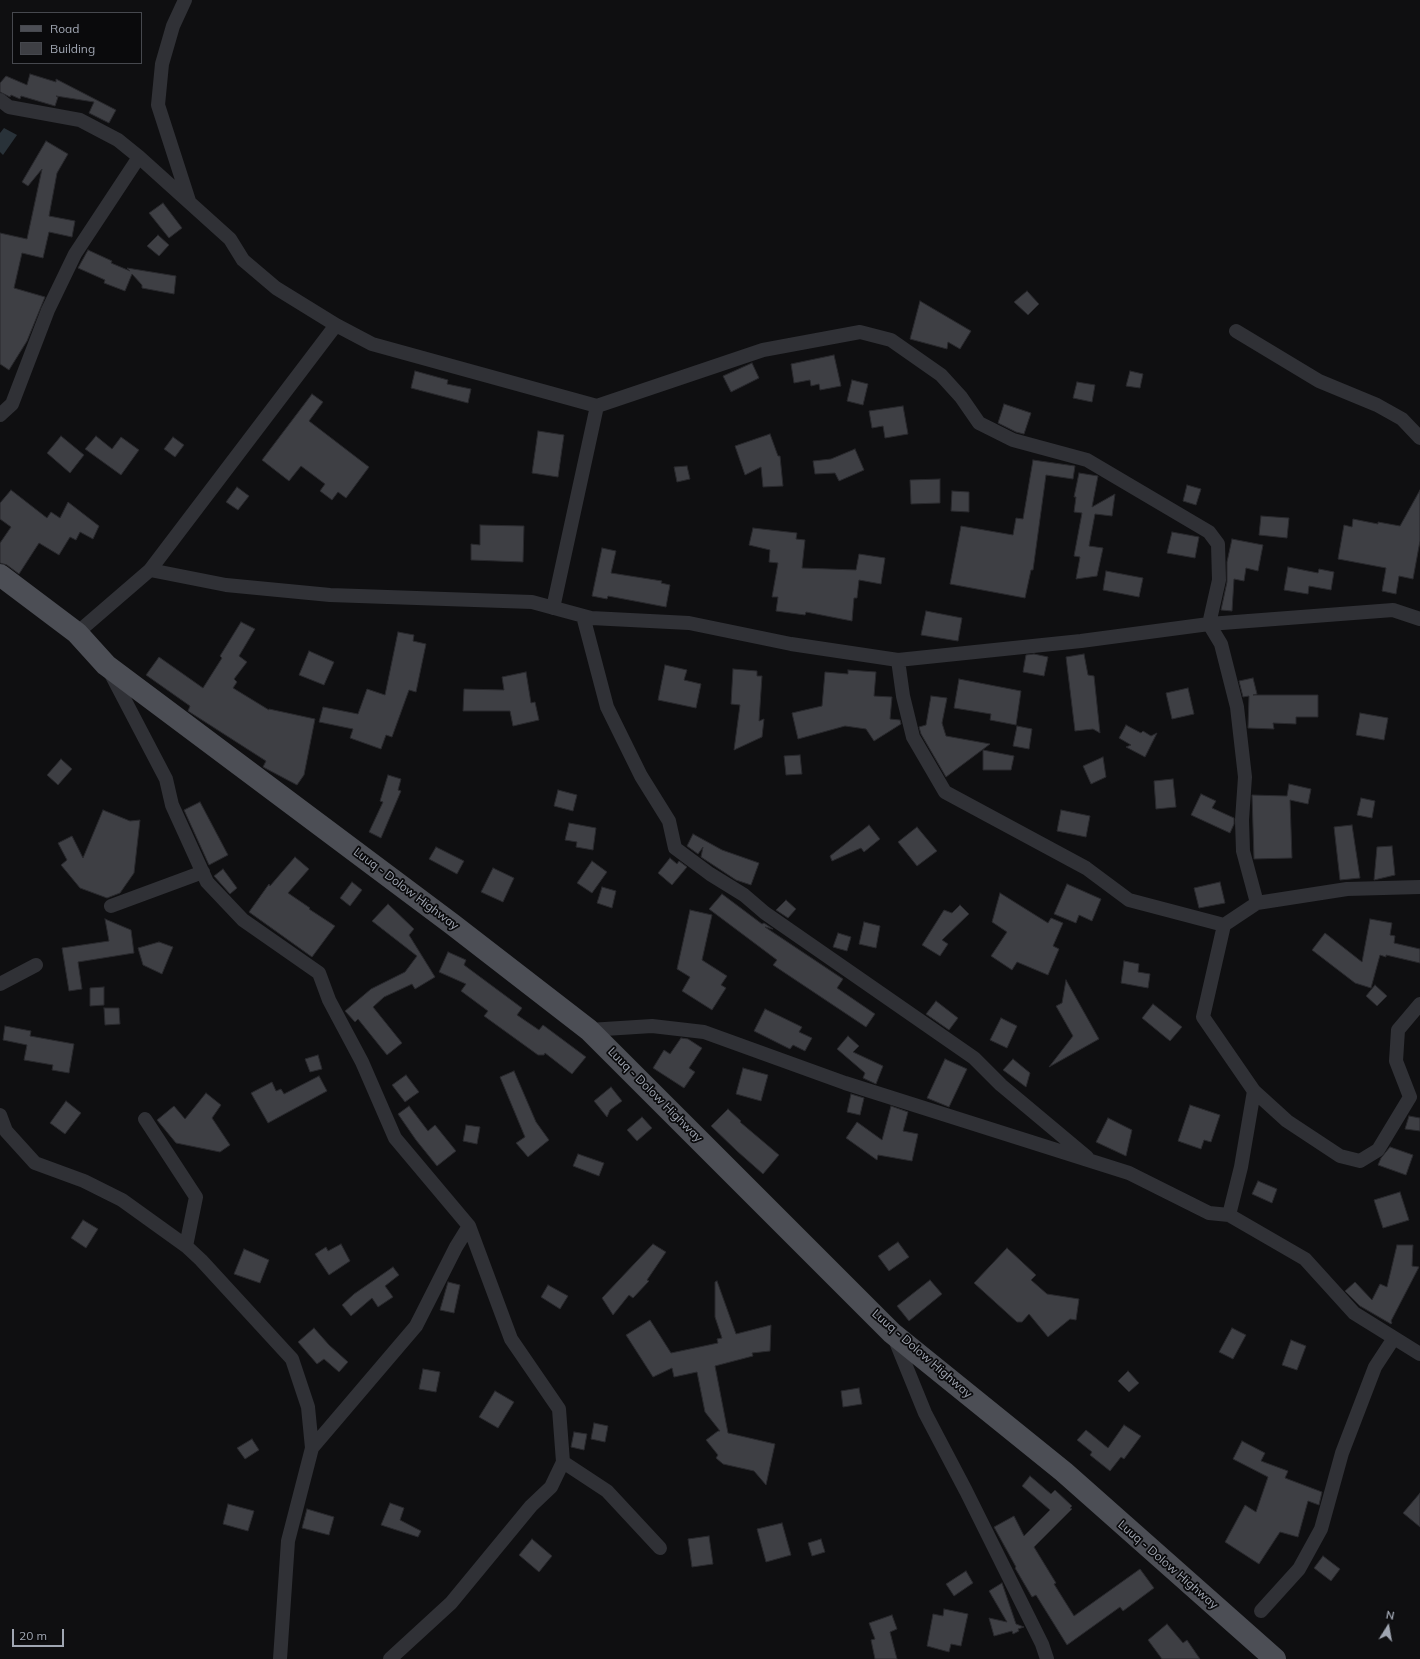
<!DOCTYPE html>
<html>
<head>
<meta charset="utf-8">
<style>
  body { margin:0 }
  #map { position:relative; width:1420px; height:1659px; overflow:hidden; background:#0f0f11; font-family:Mulish,sans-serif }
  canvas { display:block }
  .legend { position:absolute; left:12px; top:12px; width:130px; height:52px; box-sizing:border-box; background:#0a0a0c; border:1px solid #46484e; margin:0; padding:5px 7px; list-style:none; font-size:12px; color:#a0a6b2 }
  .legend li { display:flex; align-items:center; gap:8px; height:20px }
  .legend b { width:20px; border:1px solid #46484e }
  .north { position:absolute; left:1368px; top:1607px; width:40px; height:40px; -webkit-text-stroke:3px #0a0a0c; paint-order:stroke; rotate:11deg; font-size:11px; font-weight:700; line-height:16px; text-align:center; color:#a0a6b2 }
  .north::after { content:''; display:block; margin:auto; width:14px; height:18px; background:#a0a6b2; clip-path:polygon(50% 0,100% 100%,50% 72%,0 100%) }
  .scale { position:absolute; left:12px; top:1629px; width:52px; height:18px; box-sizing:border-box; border:2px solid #a0a6b2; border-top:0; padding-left:5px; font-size:12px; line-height:14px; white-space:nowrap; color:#a0a6b2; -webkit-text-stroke:3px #0a0a0c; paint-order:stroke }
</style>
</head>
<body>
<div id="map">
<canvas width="1420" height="1659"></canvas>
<ul class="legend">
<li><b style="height:5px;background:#4c4e55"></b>Road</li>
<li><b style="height:11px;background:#3e3f44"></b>Building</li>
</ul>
<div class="north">N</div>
<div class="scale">20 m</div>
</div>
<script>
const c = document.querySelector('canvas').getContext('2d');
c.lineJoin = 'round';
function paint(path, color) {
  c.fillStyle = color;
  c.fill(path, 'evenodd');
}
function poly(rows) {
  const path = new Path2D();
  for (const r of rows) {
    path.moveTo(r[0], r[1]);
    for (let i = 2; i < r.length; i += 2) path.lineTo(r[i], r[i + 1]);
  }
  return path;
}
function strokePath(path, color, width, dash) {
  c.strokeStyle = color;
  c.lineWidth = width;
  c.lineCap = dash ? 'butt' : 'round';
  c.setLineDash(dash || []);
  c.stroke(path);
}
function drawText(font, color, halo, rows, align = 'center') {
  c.font = font + ' Mulish,sans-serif';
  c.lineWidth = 3.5;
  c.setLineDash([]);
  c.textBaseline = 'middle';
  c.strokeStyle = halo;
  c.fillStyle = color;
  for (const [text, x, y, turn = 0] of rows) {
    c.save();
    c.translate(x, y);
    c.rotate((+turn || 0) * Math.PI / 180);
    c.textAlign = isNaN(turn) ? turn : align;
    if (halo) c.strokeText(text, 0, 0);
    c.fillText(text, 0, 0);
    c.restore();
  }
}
paint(poly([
  [4,128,17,135,3,155,0,152,0,133]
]), '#293239');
const building = poly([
  [30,74,56,82,56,79,116,110,109,123,89,113,94,102,56,96,58,97,55,106,21,96,20,99,11,95,10,97,0,92,0,83,6,76,27,85,30,74],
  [46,141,68,154,57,173,49,216,75,221,72,237,49,232,43,258,22,253,14,288,45,297,27,341,9,370,0,364,0,233,27,239,42,169,28,186,22,182,46,141],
  [163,203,182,228,169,238,149,213,163,203],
  [158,235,169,245,159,256,147,246,158,235],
  [88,250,112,261,111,263,130,271,127,268,176,276,174,294,142,288,142,285,132,274,125,291,104,283,105,280,78,268,88,250],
  [1027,291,1039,304,1028,315,1014,302,1027,291],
  [920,301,971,331,960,349,948,342,947,349,910,339,920,301],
  [834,355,841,386,820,390,819,384,811,386,810,380,794,383,791,364,834,355],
  [752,363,759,378,731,392,723,376,752,363],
  [415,371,448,380,447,384,471,389,468,403,411,388,415,371],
  [1130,371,1143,374,1140,388,1126,386,1130,371],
  [852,380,868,384,863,405,847,401,852,380],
  [1077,382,1095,385,1092,402,1073,398,1077,382],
  [312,394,323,402,309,421,369,467,346,498,338,492,332,500,320,491,325,484,301,466,289,481,262,460,312,394],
  [1004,404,1031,413,1024,434,1016,432,998,423,1004,404],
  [903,406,908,434,885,438,883,426,872,428,869,411,903,406],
  [538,431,564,435,558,477,532,473,538,431],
  [770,434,778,456,780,456,783,486,763,487,761,467,745,475,735,446,770,434],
  [61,436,84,455,70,473,47,453,61,436],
  [96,436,112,449,121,437,139,450,121,475,85,449,96,436],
  [173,437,184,445,175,457,164,449,173,437],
  [855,449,864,470,839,481,835,473,815,474,813,461,831,459,855,449],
  [1033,460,1075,466,1073,479,1046,475,1033,570,1031,570,1025,598,950,584,961,526,1013,535,1016,518,1023,519,1033,460],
  [687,466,690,479,677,482,674,467,687,466],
  [1079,473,1098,476,1092,507,1115,494,1112,516,1095,514,1089,546,1103,548,1097,576,1076,579,1080,557,1074,556,1082,513,1074,512,1076,497,1074,497,1079,473],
  [940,479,940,503,911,504,910,480,940,479],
  [1187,485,1201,489,1196,505,1183,501,1187,485],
  [237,487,249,496,238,510,226,502,237,487],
  [11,490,47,518,51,512,60,518,68,502,99,526,93,539,80,532,76,540,70,537,59,555,39,543,19,574,7,565,0,563,0,543,11,527,0,519,0,503,11,490],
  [1420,490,1420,541,1413,579,1399,576,1396,594,1382,591,1386,568,1338,559,1344,525,1352,527,1353,519,1378,524,1378,522,1400,526,1420,490],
  [952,491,969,492,969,512,951,511,952,491],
  [1261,516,1289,518,1287,538,1259,535,1261,516],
  [480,525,524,526,523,562,471,560,471,544,480,545,480,525],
  [753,528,797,533,796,539,805,540,802,568,856,570,859,554,885,558,881,584,859,580,857,598,854,598,852,621,806,612,805,615,776,611,778,597,772,597,778,563,769,562,770,550,749,545,753,528],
  [1172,532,1199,537,1195,558,1167,553,1172,532],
  [1232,539,1263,545,1258,571,1246,568,1244,581,1234,579,1232,611,1221,610,1227,582,1227,562,1232,539],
  [602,548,616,551,611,573,662,581,661,583,670,585,666,607,608,596,607,599,592,596,602,548],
  [1288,567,1318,573,1319,569,1334,572,1331,590,1309,586,1308,594,1284,590,1288,567],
  [1106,571,1143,578,1139,597,1103,590,1106,571],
  [926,611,962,618,958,641,921,635,926,611],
  [241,622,255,629,239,656,247,662,234,679,237,682,233,688,269,710,269,709,315,719,304,775,297,785,263,767,266,761,188,711,190,706,146,675,159,657,203,688,222,658,220,656,241,622],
  [398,632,414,635,413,641,426,644,416,692,409,690,392,737,386,735,381,749,350,738,353,729,319,722,323,707,358,714,367,689,385,695,398,632],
  [309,651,334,662,324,685,299,675,309,651],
  [1034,654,1048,657,1044,676,1023,672,1026,655,1034,654],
  [1084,654,1088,675,1094,676,1100,733,1093,729,1075,731,1066,657,1084,654],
  [665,665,687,670,684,680,701,684,696,708,658,700,665,665],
  [733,669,757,671,757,676,762,676,759,721,764,719,762,737,734,750,740,705,731,704,733,669],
  [848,670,876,672,874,696,892,697,890,719,900,720,901,724,874,741,866,729,845,726,798,739,792,713,822,706,825,672,848,674,848,670],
  [526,672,531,703,535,702,539,720,513,726,510,711,463,711,464,689,504,690,502,677,526,672],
  [1253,678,1257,694,1253,695,1318,695,1318,717,1296,717,1296,724,1273,723,1274,729,1248,728,1249,696,1243,697,1239,681,1253,678],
  [959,679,1021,691,1016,725,990,720,991,714,954,708,959,679],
  [1188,688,1194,714,1172,719,1166,693,1188,688],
  [931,696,947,698,942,723,946,736,990,744,946,777,921,734,919,727,926,725,931,696],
  [1360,713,1388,718,1384,740,1356,735,1360,713],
  [1126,725,1141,733,1143,731,1151,736,1157,733,1145,757,1126,747,1131,745,1119,738,1126,725],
  [1017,726,1032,729,1029,749,1013,746,1017,726],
  [983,750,1014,756,1011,770,983,770,983,750],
  [800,755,802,774,786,775,784,756,800,755],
  [1103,757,1106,777,1091,784,1083,766,1103,757],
  [61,759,72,769,58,785,47,775,61,759],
  [388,775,401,779,398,790,401,791,381,838,369,832,383,802,380,801,388,775],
  [1173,779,1176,807,1156,809,1154,781,1173,779],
  [1289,784,1311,789,1308,804,1290,800,1292,858,1254,859,1252,795,1287,796,1289,784],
  [558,790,577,795,573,811,554,806,558,790],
  [1201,794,1216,801,1212,808,1234,818,1234,824,1230,833,1191,815,1201,794],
  [1361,798,1375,801,1372,818,1357,815,1361,798],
  [200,802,228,855,209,865,184,810,200,802],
  [103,810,130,821,140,820,134,873,120,893,107,898,80,888,61,865,67,860,58,843,72,836,83,858,103,810],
  [1061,810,1090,816,1086,837,1057,831,1061,810],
  [569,823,596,828,593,850,576,847,577,842,565,840,569,823],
  [869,825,880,839,864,852,861,848,832,861,830,856,869,825],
  [1352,825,1360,878,1340,880,1334,827,1352,825],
  [917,827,937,851,917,866,898,842,917,827],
  [693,834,722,850,759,863,751,885,736,880,701,857,703,847,698,854,687,846,693,834],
  [1392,846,1395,875,1374,880,1377,847,1392,846],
  [436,847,464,861,457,874,429,859,436,847],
  [295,857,309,869,288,893,310,908,309,909,335,926,312,957,249,912,269,884,270,886,295,857],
  [670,858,677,864,679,861,687,867,672,885,658,873,670,858],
  [592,861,607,872,592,893,577,883,592,861],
  [493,868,514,878,503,902,481,892,493,868],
  [223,869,237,888,230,894,214,876,223,869],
  [352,882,362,890,350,906,340,898,352,882],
  [1220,882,1225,903,1199,908,1194,888,1220,882],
  [1067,884,1101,899,1092,921,1079,915,1076,923,1054,914,1067,884],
  [602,887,616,891,612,908,597,903,602,887],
  [1000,893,1048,923,1051,918,1063,923,1053,946,1059,949,1048,975,1017,962,1012,970,991,956,1007,932,992,922,1000,893],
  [722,894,762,924,764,923,773,929,765,927,843,979,837,988,875,1014,866,1027,773,965,777,960,709,909,722,894],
  [786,900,796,909,788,918,776,910,786,900],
  [388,904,414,929,409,935,435,977,415,989,412,984,384,997,373,1007,402,1043,387,1055,358,1019,355,1022,345,1011,371,989,405,972,417,956,372,921,388,904],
  [960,905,969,914,942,940,948,944,940,956,922,945,944,910,952,913,960,905],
  [690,910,712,915,702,960,727,976,721,985,726,988,712,1010,682,991,690,977,677,969,690,910],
  [105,919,131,930,134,953,78,962,82,989,69,991,62,948,109,941,105,919],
  [1370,919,1392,923,1390,935,1395,936,1394,943,1420,949,1420,963,1386,955,1386,957,1380,955,1371,988,1355,983,1312,950,1325,933,1362,962,1370,919],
  [864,922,880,926,876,948,859,944,864,922],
  [838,933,851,937,847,951,833,947,838,933],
  [159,942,173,947,162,974,143,965,138,948,159,942],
  [448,952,466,960,464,965,522,1008,517,1015,539,1030,543,1025,586,1057,572,1074,545,1053,544,1055,538,1055,484,1016,488,1011,461,991,466,984,439,972,448,952],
  [1124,961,1139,964,1138,972,1150,974,1148,988,1121,983,1124,961],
  [1066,980,1099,1039,1049,1067,1073,1036,1056,1006,1062,1003,1066,980],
  [1375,985,1387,996,1377,1006,1366,996,1375,985],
  [104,987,104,1005,90,1006,90,988,104,987],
  [936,1001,958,1018,949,1030,926,1014,936,1001],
  [1153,1004,1182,1027,1170,1041,1142,1018,1153,1004],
  [104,1008,119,1008,120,1024,105,1025,104,1008],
  [765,1009,802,1027,799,1032,812,1038,805,1051,793,1045,790,1049,754,1031,765,1009],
  [1001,1018,1017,1026,1007,1048,990,1040,1001,1018],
  [5,1026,31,1031,30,1036,74,1044,69,1073,52,1070,53,1065,24,1060,27,1045,3,1040,5,1026],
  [848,1036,859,1046,853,1052,883,1066,876,1084,863,1078,865,1073,837,1049,848,1036],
  [681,1038,688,1039,702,1048,689,1068,695,1072,684,1088,653,1068,664,1050,670,1054,681,1038],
  [318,1055,322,1069,310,1072,305,1059,318,1055],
  [945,1059,967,1069,949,1107,927,1098,945,1059],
  [1013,1059,1030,1073,1026,1087,1003,1070,1013,1059],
  [743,1068,768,1075,761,1101,736,1094,743,1068],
  [514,1071,536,1122,549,1140,528,1157,516,1143,525,1137,500,1077,514,1071],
  [406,1075,419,1092,405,1102,392,1085,406,1075],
  [319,1076,327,1091,268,1123,251,1093,272,1082,276,1091,281,1089,284,1094,319,1076],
  [611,1087,622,1101,610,1110,607,1117,594,1101,611,1087],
  [206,1093,221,1105,212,1118,230,1145,220,1152,176,1143,157,1120,174,1106,185,1119,206,1093],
  [851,1094,864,1098,860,1115,847,1112,851,1094],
  [66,1101,81,1113,65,1134,50,1123,66,1101],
  [1190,1105,1220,1115,1211,1142,1204,1140,1201,1149,1178,1141,1190,1105],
  [409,1106,428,1131,435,1125,456,1151,437,1166,416,1140,398,1114,409,1106],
  [891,1106,908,1112,903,1131,918,1134,912,1161,878,1155,877,1160,846,1138,857,1122,882,1140,891,1106],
  [728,1109,741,1121,740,1122,779,1155,763,1174,737,1151,711,1126,728,1109],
  [1409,1116,1420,1118,1420,1131,1405,1129,1409,1116],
  [642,1117,652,1128,637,1141,627,1130,642,1117],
  [1108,1118,1132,1130,1126,1156,1096,1142,1108,1118],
  [466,1125,480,1127,477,1144,463,1141,466,1125],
  [1390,1147,1413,1155,1406,1175,1378,1165,1381,1158,1390,1147],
  [578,1154,604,1163,599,1176,573,1166,578,1154],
  [1258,1181,1277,1189,1272,1203,1252,1194,1258,1181],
  [1400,1192,1409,1220,1383,1228,1374,1200,1400,1192],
  [83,1220,98,1229,86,1248,71,1238,83,1220],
  [898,1242,909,1257,889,1271,878,1256,898,1242],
  [341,1244,350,1261,329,1275,315,1254,326,1247,328,1251,341,1244],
  [653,1244,666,1252,647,1280,649,1281,633,1298,629,1295,613,1315,602,1298,653,1244],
  [1397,1245,1413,1245,1412,1266,1419,1267,1391,1321,1392,1323,1391,1324,1360,1306,1345,1291,1355,1282,1372,1300,1380,1284,1387,1287,1397,1245],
  [1007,1248,1036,1275,1031,1280,1047,1294,1079,1299,1076,1320,1070,1319,1048,1337,1029,1314,1022,1322,1017,1322,974,1283,1007,1248],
  [244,1249,269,1260,260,1283,234,1274,244,1249],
  [393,1267,399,1275,385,1286,393,1297,378,1307,372,1298,351,1316,342,1305,354,1294,393,1267],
  [930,1280,942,1294,909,1321,897,1306,930,1280],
  [717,1281,736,1334,771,1325,770,1351,752,1353,753,1356,715,1366,728,1433,775,1444,766,1485,754,1471,723,1464,716,1458,718,1455,706,1440,718,1431,720,1431,705,1412,697,1372,674,1377,672,1368,653,1377,626,1335,650,1320,671,1353,718,1343,717,1339,722,1338,715,1317,715,1282,717,1281],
  [448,1282,460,1285,454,1313,440,1310,448,1282],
  [548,1285,568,1296,560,1309,541,1297,548,1285],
  [314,1328,329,1345,348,1362,339,1372,324,1359,317,1364,298,1342,314,1328],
  [1232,1328,1246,1335,1233,1359,1219,1352,1232,1328],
  [1291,1340,1306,1346,1297,1370,1282,1365,1291,1340],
  [423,1369,440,1372,436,1392,419,1389,423,1369],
  [1128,1371,1139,1383,1129,1392,1118,1381,1128,1371],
  [859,1388,862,1404,843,1407,841,1391,859,1388],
  [495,1391,514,1402,498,1428,479,1417,495,1391],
  [594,1423,608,1426,605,1442,591,1439,594,1423],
  [1124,1425,1141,1436,1124,1459,1121,1457,1110,1471,1090,1455,1092,1452,1077,1440,1086,1430,1108,1448,1124,1425],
  [574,1432,587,1434,584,1450,571,1447,574,1432],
  [252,1439,259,1450,245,1459,237,1448,252,1439],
  [1242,1441,1265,1453,1261,1461,1288,1471,1285,1478,1322,1492,1319,1505,1308,1501,1298,1537,1280,1532,1259,1564,1225,1542,1245,1505,1256,1512,1268,1477,1233,1459,1242,1441],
  [1030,1476,1051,1494,1055,1490,1072,1506,1070,1508,1072,1509,1034,1547,1056,1583,1054,1584,1074,1616,1140,1569,1154,1588,1123,1611,1120,1607,1067,1645,1036,1595,1032,1597,1015,1568,1016,1567,994,1527,1014,1516,1024,1536,1050,1510,1022,1486,1030,1476],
  [1420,1493,1420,1527,1403,1513,1420,1493],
  [390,1503,404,1508,400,1520,421,1531,418,1537,381,1525,390,1503],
  [228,1504,254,1511,248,1531,223,1524,228,1504],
  [307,1509,334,1517,329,1535,302,1528,307,1509],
  [782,1523,791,1555,766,1562,757,1529,782,1523],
  [709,1536,713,1564,692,1567,688,1539,709,1536],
  [532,1539,552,1556,539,1572,519,1555,532,1539],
  [821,1539,825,1552,812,1556,808,1543,821,1539],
  [1323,1556,1340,1569,1331,1581,1314,1568,1323,1556],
  [966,1571,973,1583,954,1596,946,1584,966,1571],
  [1002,1583,1016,1624,1024,1627,1018,1629,1019,1631,1013,1634,1012,1631,994,1636,989,1618,1007,1622,989,1591,1002,1583],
  [944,1609,968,1614,961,1646,951,1644,949,1652,927,1646,933,1614,943,1616,944,1609],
  [892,1615,897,1629,890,1632,897,1659,875,1659,871,1640,875,1639,869,1623,892,1615],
  [1167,1624,1183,1643,1187,1640,1200,1659,1162,1659,1148,1640,1167,1624]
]);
paint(building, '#3e3f44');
strokePath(building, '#29292d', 1);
strokePath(poly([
  [185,0,173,26,162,64,158,105,189,201],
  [0,100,9,107,80,120,118,140,139,157,230,239,243,260,276,288,336,325,372,344,597,406,553,608],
  [1236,331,1319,381,1377,405,1402,419,1420,438],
  [597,406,763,350,860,332,891,340,941,375,961,397,979,423,1013,440,1087,460,1209,532,1218,544,1219,580,1209,624,1221,644,1237,707,1245,777,1242,820,1243,851,1257,903],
  [0,415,12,404,48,310,75,254,139,157],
  [150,570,336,325],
  [583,616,607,707,641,776,669,821,675,848,710,874,744,895,765,913,974,1058,1001,1085,1087,1157],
  [77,633,150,570,226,585,330,595,532,602,591,618,689,623,791,644,898,660,1081,641,1209,624,1393,610,1420,619],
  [898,660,903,696,913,737,945,792,1086,868,1129,900,1224,925,1257,903,1347,889,1420,887],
  [110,672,166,779,172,805,207,882,243,920,319,973,329,1000,362,1062,395,1138,469,1226],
  [111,906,203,872],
  [1224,925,1203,1017,1254,1091,1241,1167,1229,1215],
  [0,984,36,965],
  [589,1030,652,1026,704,1032,845,1083,1129,1173,1209,1213,1229,1215,1305,1259,1354,1313,1420,1354],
  [1254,1091,1287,1121,1340,1156,1360,1161,1378,1150,1410,1097,1396,1061,1398,1030,1420,1004],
  [0,1115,6,1131,35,1163,84,1181,122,1200,186,1246,201,1260,292,1359,308,1407,312,1448,416,1326,456,1247,469,1226,511,1339,559,1409,563,1462,607,1491,660,1548],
  [145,1119,196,1197,186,1246],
  [894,1337,925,1413,966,1491,1042,1644,1047,1659],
  [1261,1611,1299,1569,1321,1529,1342,1453,1375,1367,1394,1338],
  [280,1659,288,1541,312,1448],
  [390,1659,451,1603,531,1506,551,1487,563,1462]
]), '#303136', 14);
strokePath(poly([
  [0,575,77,633,106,665,452,924,589,1030,892,1333,1064,1472,1275,1659]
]), '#4c4e55', 22);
drawText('12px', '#a0a6b2', '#0a0a0c', [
  ["Luuq - Dolow Highway",406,889,37],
  ["Luuq - Dolow Highway",655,1095,45],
  ["Luuq - Dolow Highway",922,1354,41],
  ["Luuq - Dolow Highway",1168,1565,41]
]);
</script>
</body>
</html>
